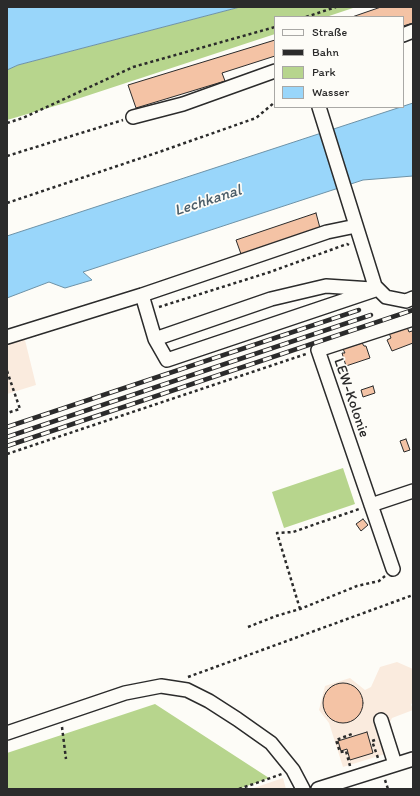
<!DOCTYPE html>
<html>
<head>
<meta charset="utf-8">
<style>
  body { margin:0 }
  #map { position:relative; width:420px; height:796px; overflow:hidden; background:#fdfcf7; font-family:Itim,sans-serif }
  canvas { display:block }
  .frame { position:absolute; inset:0; border:8px solid #2b2b2b; pointer-events:none }
  .legend { position:absolute; left:274px; top:16px; width:130px; height:92px; box-sizing:border-box; background:#fdfcf7; border:1px solid #a9a8a5; margin:0; padding:5px 7px; list-style:none; font-size:12px; color:#2b2b2b }
  .legend li { display:flex; align-items:center; gap:8px; height:20px }
  .legend b { width:20px; border:1px solid #a9a8a5 }
</style>
</head>
<body>
<div id="map">
<canvas width="420" height="796"></canvas>
<div class="frame"></div>
<ul class="legend">
<li><b style="height:5px;background:#fdfcf7"></b>Straße</li>
<li><b style="height:5px;background:#2b2b2b"></b>Bahn</li>
<li><b style="height:11px;background:#b7d58d"></b>Park</li>
<li><b style="height:11px;background:#99d6fa"></b>Wasser</li>
</ul>
</div>
<script>
const c = document.querySelector('canvas').getContext('2d');
c.lineJoin = 'round';
function paint(path, color) {
  c.fillStyle = color;
  c.fill(path, 'evenodd');
}
function poly(rows) {
  const path = new Path2D();
  for (const r of rows) {
    if (r.length === 3) {
      path.moveTo(r[0] + r[2], r[1]);
      path.arc(r[0], r[1], r[2], 0, 2 * Math.PI);
      continue;
    }
    path.moveTo(r[0], r[1]);
    for (let i = 2; i < r.length; i += 2) path.lineTo(r[i], r[i + 1]);
  }
  return path;
}
function strokePath(path, color, width, dash) {
  c.strokeStyle = color;
  c.lineWidth = width;
  c.lineCap = dash ? 'butt' : 'round';
  c.setLineDash(dash || []);
  c.stroke(path);
}
function drawText(font, color, halo, rows, align = 'center') {
  c.font = font + ' Itim,sans-serif';
  c.lineWidth = 3.5;
  c.setLineDash([]);
  c.textBaseline = 'middle';
  c.strokeStyle = halo;
  c.fillStyle = color;
  for (const [text, x, y, turn = 0] of rows) {
    c.save();
    c.translate(x, y);
    c.rotate((+turn || 0) * Math.PI / 180);
    c.textAlign = isNaN(turn) ? turn : align;
    if (halo) c.strokeText(text, 0, 0);
    c.fillText(text, 0, 0);
    c.restore();
  }
}
paint(poly([
  [24,336,36,385,7,394,7,342],
  [397,662,413,669,413,703,411,704,413,710,392,718,390,722,398,750,343,767,329,723,319,710,325,686,350,678,365,690,371,687,380,667],
  [283,778,286,789,251,789]
]), '#faebde');
paint(poly([
  [240,7,356,7,326,17,275,17,275,34,65,103,7,120,7,70,18,65],
  [343,468,355,504,284,528,272,492],
  [155,704,269,778,239,789,7,789,7,753]
]), '#b7d58d');
const water = poly([
  [7,7,240,7,18,65,7,70,7,7],
  [413,103,413,176,363,180,83,272,92,280,65,288,49,282,7,298,7,236,413,103]
]);
paint(water, '#99d6fa');
strokePath(water, '#6d92a7', 1);
const building = poly([
  [381,7,413,7,413,23,403,26,403,17,352,17,381,7],
  [275,40,275,56,222,73,225,81,136,108,128,85,275,40],
  [316,213,320,228,241,254,236,240,316,213],
  [407,327,409,332,412,331,413,333,413,343,392,351,387,340,391,338,389,333,407,327],
  [362,343,364,346,366,346,370,358,346,366,342,353,345,353,343,349,362,343],
  [373,386,375,393,363,397,361,390,373,386],
  [406,439,410,450,404,452,400,441,406,439],
  [363,519,368,525,361,531,356,524,363,519],
  [343,703,20],
  [367,732,373,753,350,760,347,749,341,751,338,741,367,732]
]);
paint(building, '#f4c3a5');
strokePath(building, '#2b2b2b', 1);
const minor = poly([
  [403,35,413,31],
  [319,107,375,286,386,297,406,301,413,298],
  [133,117,183,104,275,71],
  [142,295,155,339,167,360,378,289],
  [7,337,142,295,327,232,356,226],
  [155,339,271,299,326,286,372,289],
  [371,505,413,491],
  [393,569,318,350,413,319],
  [381,720,395,764],
  [7,733,125,693,161,686,187,690,209,701,237,719,271,743,293,770,303,789],
  [318,789,413,759]
]);
strokePath(minor, '#2b2b2b', 16);
strokePath(poly([
  [306,17,336,7],
  [7,123,23,118,133,67,275,27],
  [7,156,123,120],
  [7,203,159,152,256,118,275,102],
  [159,307,270,272,347,244,349,245],
  [7,371,20,409,7,413],
  [7,454,306,354],
  [300,609,277,533,293,532,359,509],
  [248,627,276,616,300,609,357,586,379,581,385,576],
  [188,677,413,595],
  [62,727,66,759],
  [375,740,372,741,378,758],
  [350,766,346,751,340,752,336,740,352,734],
  [385,780,388,789],
  [239,789,282,774]
]), '#2b2b2b', 2.5, [3, 3]);
strokePath(minor, '#fdfcf7', 13);
const rail = poly([
  [7,427,359,310],
  [7,437,371,315],
  [7,446,413,310]
]);
strokePath(rail, '#2b2b2b', 4.5);
strokePath(rail, '#fdfcf7', 3, [9]);
drawText('15px', '#2b2b2b', '#fdfcf7', [
  ["LEW-Kolonie",351,398,71]
]);
drawText('italic 16px', '#4c5e69', '#fdfcf7', [
  ["Lechkanal",208,201,-18]
]);
</script>
</body>
</html>
